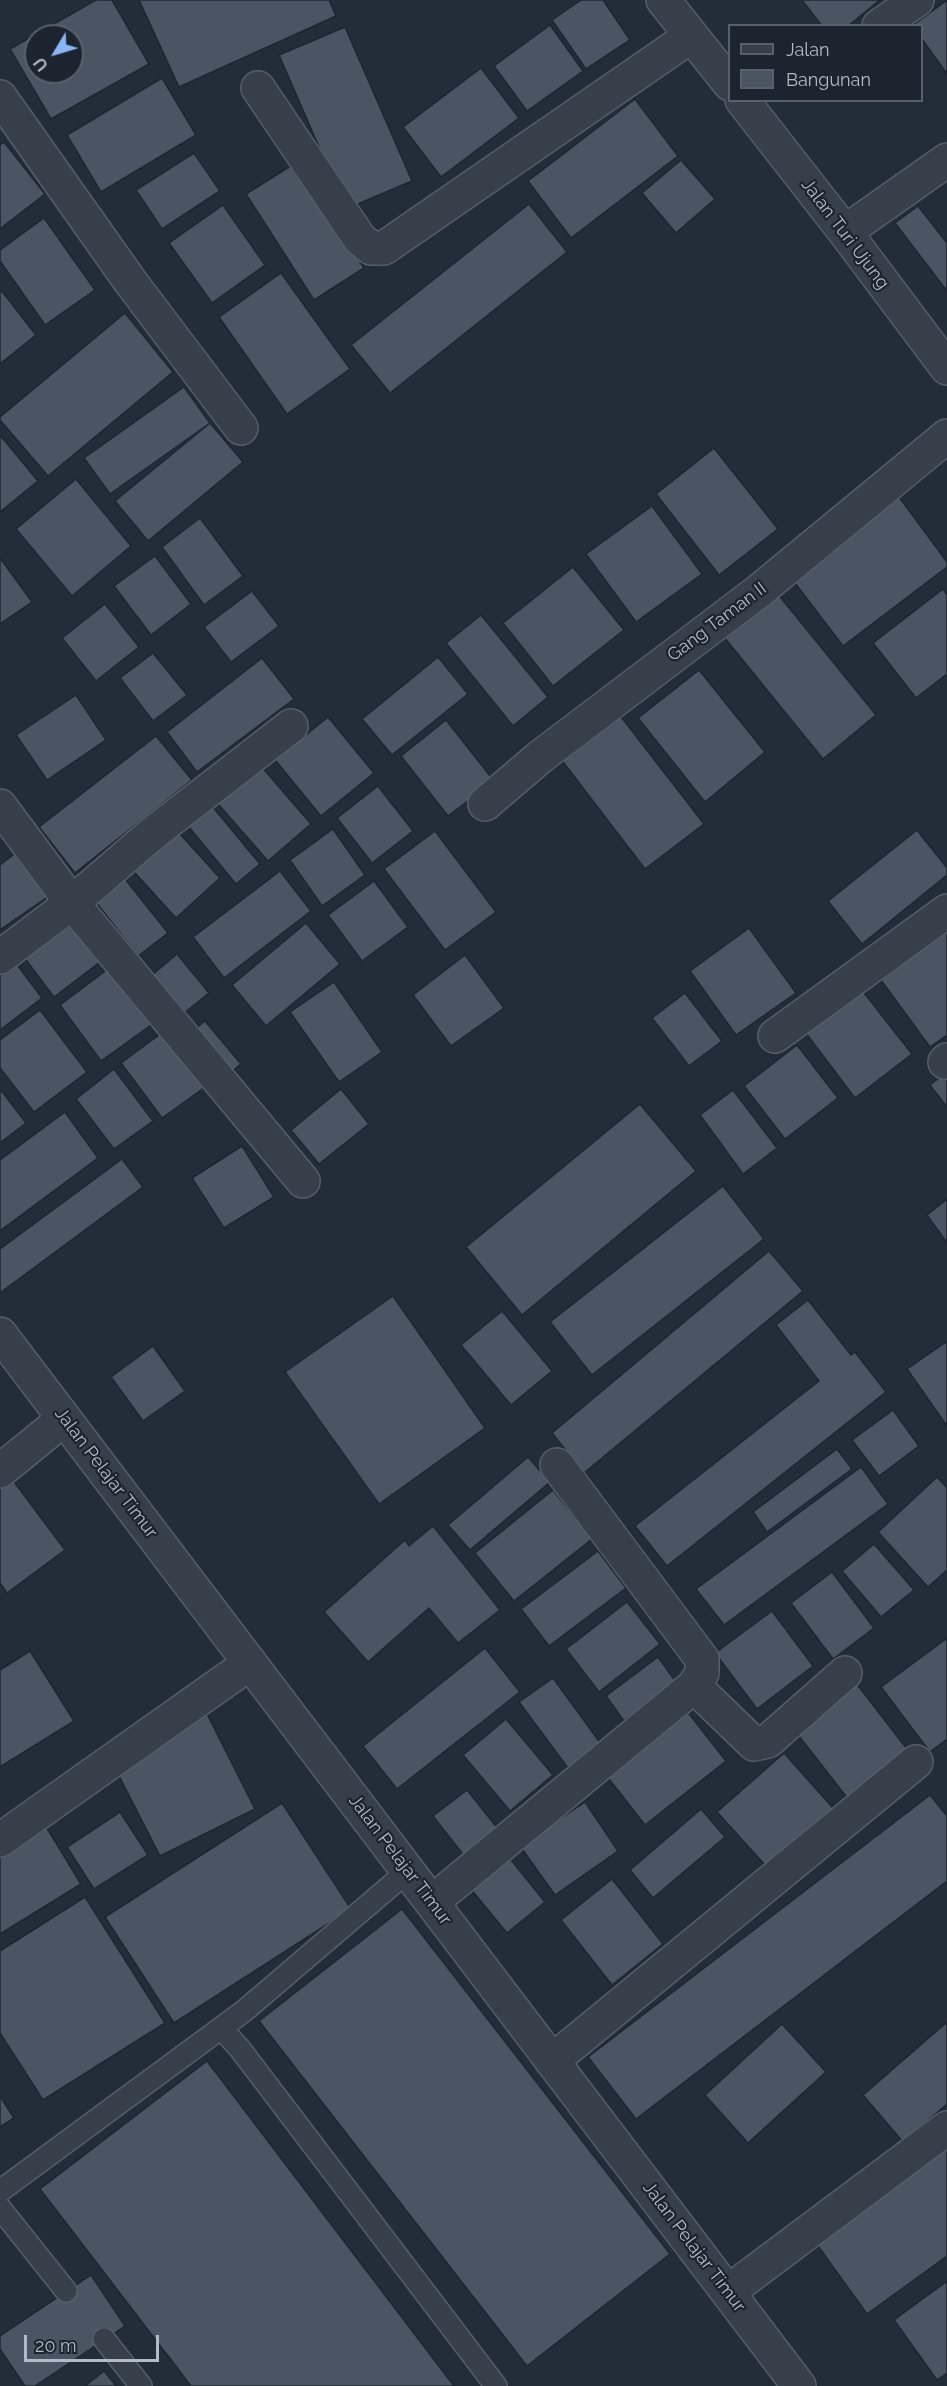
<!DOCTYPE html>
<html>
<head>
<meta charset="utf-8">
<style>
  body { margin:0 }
  #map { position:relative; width:947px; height:2386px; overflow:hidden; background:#232d3a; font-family:Raleway,sans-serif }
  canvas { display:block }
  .legend { position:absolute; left:728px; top:24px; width:195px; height:78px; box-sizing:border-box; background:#1c242f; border:2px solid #58606b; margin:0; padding:8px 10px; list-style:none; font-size:18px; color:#b2bac6 }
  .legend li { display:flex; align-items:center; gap:12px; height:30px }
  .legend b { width:30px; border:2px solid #58606b }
  .north { position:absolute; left:24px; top:24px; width:60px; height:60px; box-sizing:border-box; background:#1c242f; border:2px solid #58606b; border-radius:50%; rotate:232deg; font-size:16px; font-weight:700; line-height:24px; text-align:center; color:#b2bac6 }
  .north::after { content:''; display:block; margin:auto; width:21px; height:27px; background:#8bb5f2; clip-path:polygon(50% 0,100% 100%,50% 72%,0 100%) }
  .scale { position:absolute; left:24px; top:2335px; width:135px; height:27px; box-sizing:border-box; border:3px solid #b2bac6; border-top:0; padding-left:8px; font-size:18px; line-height:21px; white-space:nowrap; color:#b2bac6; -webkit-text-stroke:4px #1c242f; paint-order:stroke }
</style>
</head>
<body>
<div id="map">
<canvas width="947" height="2386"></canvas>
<ul class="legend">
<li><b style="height:8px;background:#373f4a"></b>Jalan</li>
<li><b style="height:16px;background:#4a5463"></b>Bangunan</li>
</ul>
<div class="north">U</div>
<div class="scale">20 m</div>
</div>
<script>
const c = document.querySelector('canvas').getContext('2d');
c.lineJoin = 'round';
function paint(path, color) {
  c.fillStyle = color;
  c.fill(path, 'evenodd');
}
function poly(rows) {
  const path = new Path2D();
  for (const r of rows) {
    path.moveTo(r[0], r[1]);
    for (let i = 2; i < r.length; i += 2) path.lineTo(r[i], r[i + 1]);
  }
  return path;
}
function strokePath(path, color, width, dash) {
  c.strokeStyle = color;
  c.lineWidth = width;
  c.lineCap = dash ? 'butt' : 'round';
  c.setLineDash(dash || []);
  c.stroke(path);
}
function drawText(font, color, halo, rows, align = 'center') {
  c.font = font + ' Raleway,sans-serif';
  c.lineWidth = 4.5;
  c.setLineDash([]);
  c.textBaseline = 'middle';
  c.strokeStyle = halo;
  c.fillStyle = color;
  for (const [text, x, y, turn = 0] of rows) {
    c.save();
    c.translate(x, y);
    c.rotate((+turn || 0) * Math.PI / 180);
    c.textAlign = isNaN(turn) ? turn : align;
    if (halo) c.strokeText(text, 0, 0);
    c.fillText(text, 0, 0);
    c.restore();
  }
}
const building = poly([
  [96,0,112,0,149,64,51,119,10,49,96,0],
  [36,36,72,36,72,72,36,72,36,36],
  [139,0,329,0,336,16,179,87,139,0],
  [581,0,603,0,630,40,586,69,552,20,581,0],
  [802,0,880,0,848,26,822,26,802,0],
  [947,0,947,74,922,39,922,26,912,26,947,0],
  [550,25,583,71,527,111,494,66,550,25],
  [345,27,412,181,346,209,279,55,345,27],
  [481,68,519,118,441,177,403,127,481,68],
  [162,78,196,135,101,192,67,135,162,78],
  [635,99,678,156,571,238,528,181,635,99],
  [4,142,45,194,0,229,0,145,4,142],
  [194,153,220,191,162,229,136,190,194,153],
  [681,160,715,199,676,233,642,193,681,160],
  [297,162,364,268,314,300,246,194,297,162],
  [529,204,567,252,390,393,351,345,529,204],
  [223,205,265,265,212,303,169,243,223,205],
  [918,206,947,243,947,291,895,223,918,206],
  [44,218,95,290,45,325,0,261,0,250,44,218],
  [281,273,350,369,287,414,219,317,281,273],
  [0,289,36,335,0,364,0,289],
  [125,313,173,372,48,476,0,420,0,417,125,313],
  [184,387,210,423,110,494,84,458,184,387],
  [210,423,243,462,148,541,115,501,210,423],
  [0,435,38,481,0,512,0,435],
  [714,448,778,529,719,575,656,494,714,448],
  [76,479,131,546,72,596,16,529,76,479],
  [899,497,947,562,947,567,843,646,792,579,899,497],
  [652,506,702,574,636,622,586,554,652,506],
  [200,518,243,576,204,605,162,547,200,518],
  [155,556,191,604,151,635,114,586,155,556],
  [0,558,32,602,0,624,0,558],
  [573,567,624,630,553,686,503,623,573,567],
  [943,589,947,595,947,674,916,698,873,643,943,589],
  [252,591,279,626,231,662,204,627,252,591],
  [777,593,876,715,823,759,724,637,777,593],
  [105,604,139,647,96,681,62,638,105,604],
  [481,615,548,697,513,726,446,643,481,615],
  [153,653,187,695,153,721,120,678,153,653],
  [438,657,468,694,392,755,362,719,438,657],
  [262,658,294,699,197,772,167,732,262,658],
  [699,670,765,752,705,802,638,718,699,670],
  [76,695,106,740,47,780,16,735,76,695],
  [615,709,704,824,645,869,557,754,615,709],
  [328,717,374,773,321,816,275,760,328,717],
  [446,720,494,781,448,816,401,756,446,720],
  [156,736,192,780,75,873,39,827,156,736],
  [255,759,311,824,268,861,211,796,255,759],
  [378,786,413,831,372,863,337,818,378,786],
  [207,800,260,864,236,884,183,820,207,800],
  [170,823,220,878,176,918,126,863,170,823],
  [333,829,365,875,322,906,290,860,333,829],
  [917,830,947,868,947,875,862,944,828,901,917,830],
  [435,831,496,912,445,950,384,869,435,831],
  [17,852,49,896,0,930,0,865,17,852],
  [280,871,311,911,224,978,193,937,280,871],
  [121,874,168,933,138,956,92,897,121,874],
  [374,881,408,927,362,961,328,915,374,881],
  [68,922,100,962,54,997,23,956,68,922],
  [306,923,340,964,266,1026,232,985,306,923],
  [749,928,796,993,736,1035,690,971,749,928],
  [947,930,947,1035,930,1047,875,972,947,930],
  [177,954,209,993,183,1014,152,975,177,954],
  [465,955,504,1008,451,1046,413,995,465,955],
  [12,958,42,998,0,1030,0,967,12,958],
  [116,963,158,1020,101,1061,60,1005,116,963],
  [334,982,382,1052,339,1082,290,1012,334,982],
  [861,989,912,1054,855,1098,805,1032,861,989],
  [685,993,722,1041,689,1066,652,1018,685,993],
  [40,1010,87,1072,34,1112,0,1068,0,1040,40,1010],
  [205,1021,241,1064,221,1080,186,1036,205,1021],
  [167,1029,208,1085,162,1118,121,1063,167,1029],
  [797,1045,838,1098,785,1139,744,1086,797,1045],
  [114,1069,153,1121,114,1149,76,1099,114,1069],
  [947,1072,947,1107,930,1085,947,1072],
  [0,1089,26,1123,0,1143,0,1089],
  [341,1089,369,1124,319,1164,291,1130,341,1089],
  [733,1090,777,1148,743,1174,700,1115,733,1090],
  [640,1104,696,1171,522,1315,466,1247,640,1104],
  [65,1112,98,1158,0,1231,0,1160,65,1112],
  [242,1146,274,1197,224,1228,192,1178,242,1146],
  [122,1159,143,1187,0,1293,0,1249,122,1159],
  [723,1186,764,1239,592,1375,550,1322,723,1186],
  [947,1199,947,1243,927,1215,947,1199],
  [769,1251,803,1291,584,1473,552,1433,769,1251],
  [393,1296,485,1428,379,1504,285,1372,393,1296],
  [808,1300,851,1355,855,1352,886,1392,667,1566,635,1526,819,1381,776,1325,808,1300],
  [502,1311,552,1371,511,1405,461,1345,502,1311],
  [946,1342,947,1344,947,1426,907,1369,946,1342],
  [153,1346,185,1391,143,1421,111,1377,153,1346],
  [893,1410,919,1446,879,1476,852,1440,893,1410],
  [837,1449,852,1469,767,1532,753,1512,837,1449],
  [528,1457,550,1482,470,1550,448,1525,528,1457],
  [861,1467,888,1504,724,1625,696,1589,861,1467],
  [937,1477,947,1488,947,1570,928,1587,878,1532,937,1477],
  [12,1479,65,1550,7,1593,0,1583,0,1488,12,1479],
  [553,1490,592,1539,514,1601,475,1553,553,1490],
  [433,1526,500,1610,458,1643,429,1608,368,1662,324,1612,405,1540,409,1546,433,1526],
  [874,1544,914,1590,881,1617,842,1571,874,1544],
  [598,1551,626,1588,549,1646,521,1609,598,1551],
  [832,1572,874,1628,833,1659,791,1603,832,1572],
  [627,1602,660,1644,599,1692,566,1649,627,1602],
  [772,1611,813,1666,757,1709,715,1653,772,1611],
  [947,1638,947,1739,930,1752,881,1687,947,1638],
  [485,1648,520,1692,397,1789,363,1746,485,1648],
  [30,1651,74,1721,0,1767,0,1670,30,1651],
  [658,1657,676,1682,624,1721,606,1696,658,1657],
  [553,1678,601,1744,568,1768,519,1702,553,1678],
  [853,1679,913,1757,852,1804,792,1727,853,1679],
  [686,1710,726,1761,645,1825,605,1774,686,1710],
  [207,1714,255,1809,160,1856,112,1762,207,1714],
  [506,1719,553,1775,510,1811,463,1755,506,1719],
  [784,1753,841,1817,774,1875,717,1812,784,1753],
  [467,1790,503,1835,469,1862,433,1816,467,1790],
  [930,1795,947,1816,947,1881,636,2119,588,2057,930,1795],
  [585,1802,618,1851,555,1895,520,1846,585,1802],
  [282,1803,351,1909,174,2023,105,1917,282,1803],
  [701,1809,725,1837,653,1898,630,1870,701,1809],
  [120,1812,148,1855,94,1889,67,1847,120,1812],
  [45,1825,81,1884,0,1934,0,1853,45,1825],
  [503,1850,545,1902,507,1933,465,1882,503,1850],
  [612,1879,663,1944,612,1985,561,1920,612,1879],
  [85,1897,165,2023,43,2100,0,2033,0,1951,85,1897],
  [402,1909,670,2254,527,2366,259,2021,402,1909],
  [947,2022,947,2104,903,2142,863,2095,947,2022],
  [782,2024,826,2072,748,2143,705,2095,782,2024],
  [207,2061,454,2386,191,2386,40,2189,207,2061],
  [0,2096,14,2118,0,2127,0,2096],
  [947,2143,947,2256,867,2314,813,2239,947,2143],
  [91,2275,125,2326,35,2386,25,2386,0,2349,0,2336,91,2275],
  [947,2281,947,2373,937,2380,894,2320,947,2281],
  [104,2371,116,2386,85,2386,104,2371]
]);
paint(building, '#4a5463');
strokePath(building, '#1e2631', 1.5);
const service = poly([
  [408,1871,244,2011,221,2028,240,2049,496,2386],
  [0,2191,221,2028],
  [0,2208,66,2291],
  [104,2339,141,2386]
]);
const minor = poly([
  [663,0,730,84],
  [879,26,917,0],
  [258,88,360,239,371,248,384,248,691,36],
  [0,97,130,281,241,428],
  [742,100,845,232,947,368],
  [845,232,947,160],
  [485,804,540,757,759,591,947,436],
  [0,806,72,903,303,1181],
  [0,957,72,903,152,834,291,726],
  [775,1036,947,911],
  [945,1062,947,1060],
  [0,1471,64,1419],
  [694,1686,754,1744,768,1741,845,1673],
  [0,1840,250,1663],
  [432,1902,694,1686,702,1673,702,1659,557,1465],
  [552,2061,916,1762],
  [728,2292,947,2128]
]);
const tertiary = poly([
  [0,1334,799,2386]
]);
strokePath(service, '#555d68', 24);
strokePath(minor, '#555d68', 36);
strokePath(tertiary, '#555d68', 36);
strokePath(service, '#373f4a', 21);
strokePath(minor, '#373f4a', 33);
strokePath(tertiary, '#373f4a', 33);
drawText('18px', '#b2bac6', '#1c242f', [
  ["Jalan Turi Ujung",845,234,53],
  ["Gang Taman II",717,622,-37],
  ["Jalan Pelajar Timur",106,1473,53],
  ["Jalan Pelajar Timur",400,1860,53],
  ["Jalan Pelajar Timur",694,2247,53]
]);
</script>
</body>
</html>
